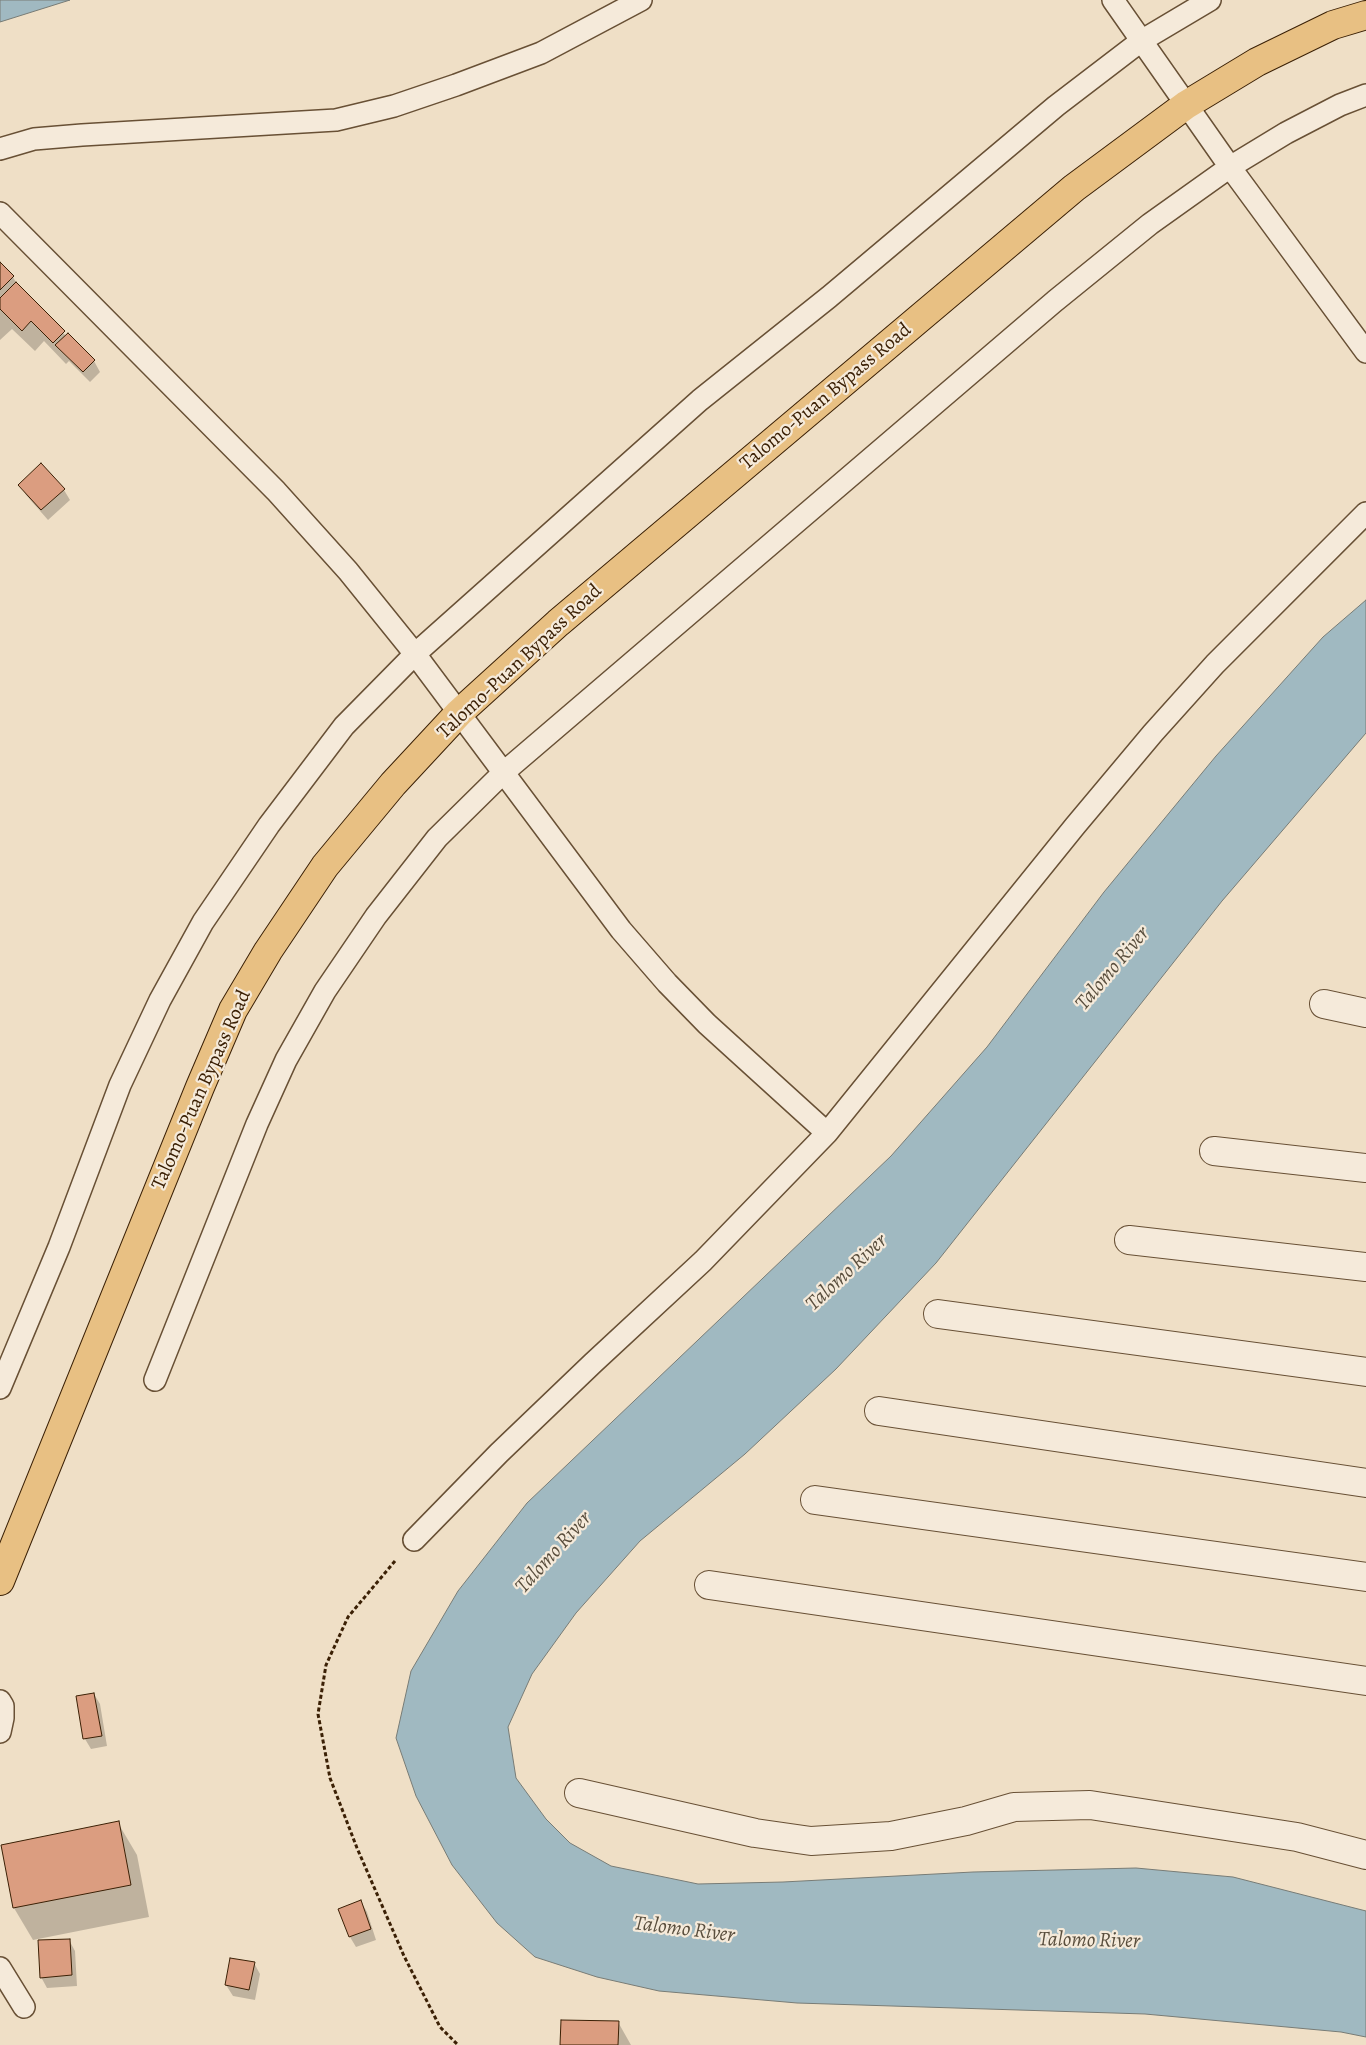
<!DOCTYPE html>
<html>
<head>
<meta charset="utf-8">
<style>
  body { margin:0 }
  canvas { display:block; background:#efdfc6 }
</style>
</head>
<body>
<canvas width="1366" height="2045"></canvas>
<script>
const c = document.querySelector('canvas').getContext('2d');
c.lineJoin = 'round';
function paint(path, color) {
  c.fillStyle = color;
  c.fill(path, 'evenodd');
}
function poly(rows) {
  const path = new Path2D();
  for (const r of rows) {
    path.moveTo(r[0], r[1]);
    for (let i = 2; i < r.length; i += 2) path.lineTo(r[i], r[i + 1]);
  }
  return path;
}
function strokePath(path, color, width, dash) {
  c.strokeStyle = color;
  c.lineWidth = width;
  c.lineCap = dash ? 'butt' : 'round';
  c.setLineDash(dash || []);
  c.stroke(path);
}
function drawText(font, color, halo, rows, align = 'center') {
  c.font = font + ' Alegreya,serif';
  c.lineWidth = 4.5;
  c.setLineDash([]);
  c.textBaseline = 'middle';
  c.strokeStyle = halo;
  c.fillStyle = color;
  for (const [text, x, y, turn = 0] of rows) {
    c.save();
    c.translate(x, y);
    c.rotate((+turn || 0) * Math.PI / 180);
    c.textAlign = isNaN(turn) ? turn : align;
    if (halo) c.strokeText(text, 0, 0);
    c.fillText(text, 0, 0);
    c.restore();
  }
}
const water = poly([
  [0,0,70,0,0,22,0,0],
  [1366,600,1366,733,1222,901,936,1263,836,1369,745,1454,640,1541,576,1613,532,1674,508,1727,516,1778,546,1819,570,1843,611,1866,698,1884,783,1882,973,1872,1136,1868,1233,1877,1366,1911,1366,2037,1341,2032,1145,2014,797,2003,659,1991,597,1977,535,1957,497,1923,452,1865,416,1796,396,1738,411,1671,458,1591,527,1503,891,1156,987,1047,1104,892,1216,756,1323,637,1366,600]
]);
paint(water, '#a0b9c1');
strokePath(water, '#787c76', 1);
paint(poly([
  [0,264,13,277,18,286,66,336,68,334,94,361,100,372,90,382,69,361,66,364,44,341,35,351,12,329,0,340],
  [20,485,64,490,70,500,48,520,26,495],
  [94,1694,100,1704,107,1746,91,1749,85,1739,78,1697],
  [118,1823,137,1855,149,1917,33,1940,14,1908],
  [361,1902,367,1912,376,1940,356,1947,350,1937],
  [69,1940,75,1951,77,1986,47,1988,41,1977],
  [254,1963,260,1974,255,2000,233,1996,226,1985],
  [618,2022,631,2045,561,2045]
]), '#0003');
const building = poly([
  [0,262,14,276,0,290,0,262],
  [16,282,65,331,53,343,31,321,22,331,0,309,0,298,16,282],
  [68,333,95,360,83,372,55,345,68,333],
  [41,463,65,489,41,510,18,485,41,463],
  [94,1693,102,1736,83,1739,76,1696,94,1693],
  [119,1821,131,1885,13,1908,1,1845,119,1821],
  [361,1900,371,1929,349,1937,338,1909,361,1900],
  [70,1939,72,1975,40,1978,38,1940,70,1939],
  [230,1958,255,1962,249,1990,225,1985,230,1958],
  [561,2020,619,2021,618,2045,560,2045,561,2020]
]);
paint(building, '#db9d80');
strokePath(building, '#3b2005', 1);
const lane = poly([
  [1113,0,1230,167,1366,352],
  [0,149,34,139,82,135,336,120,394,106,456,85,541,53,641,0],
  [0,213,276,491,348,571,415,654,621,930,667,983,707,1024,827,1133],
  [155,1380,257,1124,286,1060,325,991,376,916,437,838,503,773,1055,301,1150,224,1230,167,1286,133,1340,105,1366,95],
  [0,1388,59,1247,120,1085,160,1000,203,922,269,825,344,726,415,654,700,400,829,297,1056,106,1141,41,1210,0],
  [414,1540,499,1453,593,1363,703,1261,827,1133,1075,826,1153,733,1215,664,1366,513],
  [0,1701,3,1706,3,1718,0,1732],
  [0,1968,24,2007]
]);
const street = poly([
  [1324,1004,1366,1013],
  [1214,1151,1366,1168],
  [1129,1240,1366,1267],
  [938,1314,1366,1372],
  [879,1411,1366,1483],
  [815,1500,1366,1577],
  [709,1585,1366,1681],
  [579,1793,755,1833,811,1841,891,1836,966,1821,1014,1807,1090,1805,1297,1837,1366,1855]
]);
const highway = poly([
  [0,1581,200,1087,233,1010,268,951,325,866,393,784,459,713,558,623,1074,188,1186,105,1257,62,1333,25,1366,15]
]);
strokePath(lane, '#685035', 24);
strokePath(street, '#685035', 30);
strokePath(highway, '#3b2005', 30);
strokePath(poly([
  [395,1561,348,1617,326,1665,318,1714,330,1778,357,1848,404,1956,440,2027,458,2045]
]), '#3b2005', 3, [4, 2.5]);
strokePath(lane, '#f5eada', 21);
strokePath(street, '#f5eada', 28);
strokePath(highway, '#e8c083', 28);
drawText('20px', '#3b2005', '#f5eada', [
  ["Talomo-Puan Bypass Road",826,397,-40],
  ["Talomo-Puan Bypass Road",520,662,-43],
  ["Talomo-Puan Bypass Road",202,1090,-66]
]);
drawText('italic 21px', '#594e3d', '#f5eada', [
  ["Talomo River",1113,969,-50],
  ["Talomo River",847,1273,-43],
  ["Talomo River",554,1553,-48],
  ["Talomo River",684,1930,7],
  ["Talomo River",1089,1941,1]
]);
</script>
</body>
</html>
